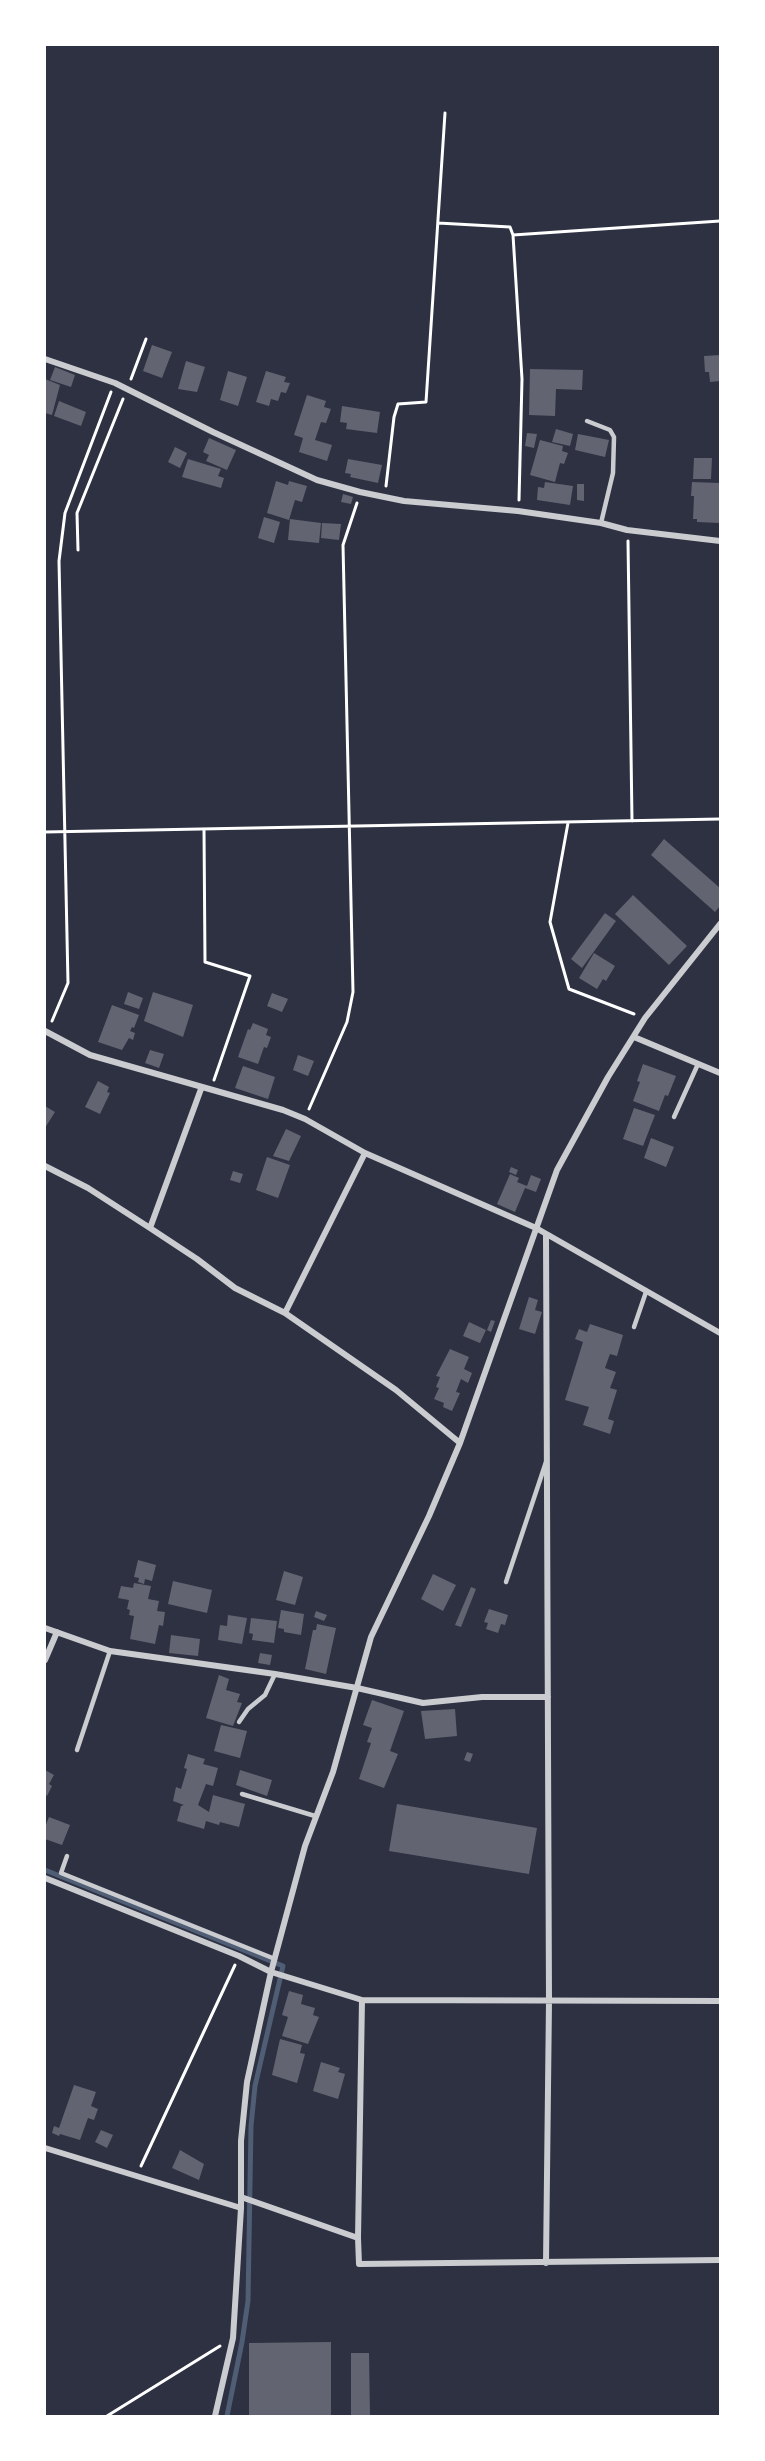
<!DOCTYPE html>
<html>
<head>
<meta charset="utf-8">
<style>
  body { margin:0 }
  #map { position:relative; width:765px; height:2461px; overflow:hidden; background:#2d3142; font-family:Figtree,sans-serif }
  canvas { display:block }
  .frame { position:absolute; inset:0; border:46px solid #fff; pointer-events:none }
</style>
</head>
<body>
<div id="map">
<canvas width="765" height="2461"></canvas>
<div class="frame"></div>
</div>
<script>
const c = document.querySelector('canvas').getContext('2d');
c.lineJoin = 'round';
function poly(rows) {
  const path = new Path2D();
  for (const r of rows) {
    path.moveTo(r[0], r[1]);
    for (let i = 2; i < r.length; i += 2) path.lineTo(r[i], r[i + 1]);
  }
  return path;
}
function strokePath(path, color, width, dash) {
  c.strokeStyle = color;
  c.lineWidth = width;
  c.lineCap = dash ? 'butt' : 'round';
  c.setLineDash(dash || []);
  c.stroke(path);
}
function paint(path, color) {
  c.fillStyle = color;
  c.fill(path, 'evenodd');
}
strokePath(poly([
  [45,1870,283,1966,255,2086,251,2126,248,2301,242,2342,227,2416]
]), '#4f5d75', 5);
paint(poly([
  [152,345,172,352,162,378,143,371],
  [720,355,720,381,710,382,709,372,705,372,704,356],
  [186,361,205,367,197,392,178,389],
  [55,367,75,375,71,387,50,380],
  [530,369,583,370,582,390,556,389,555,416,529,415],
  [228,371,247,377,238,406,220,400],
  [266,371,286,377,284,382,290,383,286,393,281,392,278,401,271,399,269,406,256,402],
  [45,379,60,385,52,415,45,413],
  [307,395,326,401,324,407,331,409,326,423,321,422,315,440,332,445,327,461,299,452,303,438,294,435],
  [59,401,86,412,81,426,54,416],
  [342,406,380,412,377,433,346,429,347,423,340,422],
  [556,429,573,434,570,446,552,442],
  [527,433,537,434,534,448,525,446],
  [578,434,609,440,605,457,575,450],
  [209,438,236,450,227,470,206,461,209,455,203,452],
  [540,440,563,446,562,451,568,453,564,464,560,463,555,482,530,475],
  [175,447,187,453,180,468,168,462],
  [694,458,712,458,711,479,693,479],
  [188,459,221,469,218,476,224,478,221,488,182,477],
  [348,459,382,465,378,483,350,477,351,474,345,473],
  [276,481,288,485,289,481,307,486,302,502,295,500,289,520,267,513],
  [545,482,573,486,570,505,537,500,538,487,544,488],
  [692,482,720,483,719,523,697,522,697,519,693,519,694,496,691,496],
  [577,484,584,484,584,501,577,500],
  [343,494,353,497,351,504,341,502],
  [264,517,280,522,274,543,258,538],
  [290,519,321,523,319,543,288,540],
  [322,523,341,524,339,540,321,538],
  [664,839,720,888,720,906,715,912,651,855],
  [633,895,687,946,669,965,615,914],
  [605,913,616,921,582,968,571,959],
  [594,953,615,966,606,981,603,979,597,989,579,978],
  [128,992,143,998,139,1009,124,1004],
  [153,992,193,1005,183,1037,144,1021],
  [272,993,288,999,282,1012,267,1006],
  [112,1005,139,1015,134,1028,132,1027,130,1031,135,1033,133,1040,129,1038,122,1050,98,1042],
  [253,1023,268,1029,266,1035,271,1037,267,1048,264,1047,258,1064,238,1057,248,1029,250,1030],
  [150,1050,164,1054,159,1068,145,1063],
  [298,1055,314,1061,308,1076,293,1070],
  [643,1064,676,1076,668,1096,665,1095,659,1111,633,1101,640,1082,637,1081],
  [243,1066,275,1077,268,1099,235,1088],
  [98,1081,109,1087,107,1092,110,1093,100,1114,85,1107],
  [45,1106,55,1112,45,1128],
  [634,1108,655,1115,643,1146,623,1139],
  [286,1129,301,1136,289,1161,273,1156],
  [651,1138,674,1147,666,1167,644,1158],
  [267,1157,290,1165,278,1198,256,1190],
  [511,1167,518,1170,516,1175,509,1172],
  [233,1171,243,1174,240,1183,230,1180],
  [510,1174,519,1178,517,1182,527,1186,531,1175,541,1179,536,1192,525,1188,515,1212,497,1204],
  [529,1297,538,1300,535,1310,542,1312,535,1334,519,1329],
  [491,1320,495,1321,491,1332,487,1330],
  [469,1322,486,1330,480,1343,463,1336],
  [590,1324,623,1335,617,1356,610,1354,605,1368,616,1372,610,1388,617,1390,608,1419,614,1421,610,1434,583,1425,589,1407,565,1400,583,1342,575,1339,579,1329,587,1332],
  [450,1349,469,1357,464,1369,472,1373,468,1383,461,1379,456,1392,460,1393,452,1411,443,1407,444,1403,434,1399,439,1388,436,1387,440,1377,436,1376],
  [138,1560,156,1565,152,1581,145,1579,144,1584,138,1582,139,1578,134,1577],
  [284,1571,303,1577,295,1605,276,1600],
  [433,1574,456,1585,443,1611,421,1599],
  [173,1581,212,1590,207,1613,168,1604],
  [134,1583,151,1586,148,1599,159,1601,157,1611,165,1612,163,1626,159,1625,155,1644,130,1639,134,1616,129,1615,130,1610,127,1609,129,1600,118,1598,121,1586,133,1588],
  [471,1587,476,1589,461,1627,455,1625],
  [489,1609,508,1615,505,1625,501,1624,498,1633,486,1629,488,1623,484,1622],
  [281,1610,304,1614,301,1635,284,1632,284,1629,278,1628],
  [316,1611,327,1615,324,1621,314,1617],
  [228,1615,247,1618,242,1644,218,1640,220,1625,227,1626],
  [251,1618,277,1621,274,1643,252,1640,253,1634,249,1633],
  [317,1624,336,1628,326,1674,305,1669,313,1630,316,1630],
  [171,1635,200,1639,198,1656,169,1653],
  [260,1653,272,1655,270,1665,258,1663],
  [219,1675,229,1679,226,1690,240,1694,237,1702,242,1703,233,1726,206,1718],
  [372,1700,404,1711,390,1751,398,1754,384,1788,359,1779,371,1743,367,1742,372,1728,363,1725],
  [455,1709,457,1736,425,1739,421,1711],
  [221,1725,247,1731,240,1758,214,1751],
  [467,1752,473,1754,470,1762,464,1760],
  [188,1754,205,1759,203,1764,218,1768,213,1786,206,1784,198,1805,209,1812,213,1795,245,1804,239,1827,220,1822,219,1825,206,1821,204,1829,177,1821,181,1806,184,1805,173,1801,176,1787,181,1789,187,1769,184,1768],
  [45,1770,54,1775,49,1784,52,1786,47,1796,45,1794],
  [240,1770,272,1780,267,1796,236,1785],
  [397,1804,537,1828,529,1874,389,1851],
  [49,1817,70,1825,62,1845,45,1839,45,1827],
  [289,1991,303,1995,301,2004,315,2008,313,2015,319,2017,308,2044,282,2036,288,2017,282,2015],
  [280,2039,302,2045,300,2053,305,2054,297,2083,272,2075],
  [321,2062,340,2068,338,2072,345,2074,338,2099,313,2091],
  [74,2085,96,2092,91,2106,98,2109,94,2120,88,2118,80,2140,60,2134,59,2136,52,2133,54,2126,59,2128],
  [101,2130,113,2135,107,2148,95,2142],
  [180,2150,204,2164,199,2180,172,2168],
  [331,2342,331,2416,249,2416,249,2343],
  [351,2353,369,2353,370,2416,351,2416]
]), '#626471');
strokePath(poly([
  [438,223,510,227,513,235,522,379,519,500],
  [513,235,720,221],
  [131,379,146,339],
  [386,486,394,417,398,404,426,402,445,113],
  [628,541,632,821],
  [78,550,77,513,123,399],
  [568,823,550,922,569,989,634,1014],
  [204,829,205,962,250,976,214,1080],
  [45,832,720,819],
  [52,1021,68,983,59,561,65,513,111,392],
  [309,1109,347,1022,353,992,343,545,357,503],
  [141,2166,235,1965],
  [107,2416,220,2346]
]), '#fff', 3);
strokePath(poly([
  [587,421,610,430,614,437,613,473,601,523],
  [674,1117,698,1064],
  [634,1327,646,1292],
  [506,1582,546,1462],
  [239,1722,248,1709,265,1695,275,1674],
  [77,1750,110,1651],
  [242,1794,315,1816],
  [67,1856,61,1873,275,1959]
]), '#caccd0', 4.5);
strokePath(poly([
  [45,359,115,383,213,432,317,480,360,492,404,501,518,511,601,523,627,530,720,541],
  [45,1031,90,1055,283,1110,305,1119,365,1153,536,1228,720,1333],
  [634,1037,720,1073],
  [45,1166,88,1188,150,1228,197,1259,235,1288,285,1313,396,1390,460,1443],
  [150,1228,201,1089],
  [546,1235,549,2001,546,2263],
  [285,1313,365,1153],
  [45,1628,110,1651,275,1674,357,1688,423,1703,482,1697,548,1697],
  [45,1660,57,1632],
  [45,1878,239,1956,271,1972,362,2000,720,2001],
  [45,2148,241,2208],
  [241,2197,358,2238,359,2264,720,2260],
  [358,2238,362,2000],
  [215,2416,233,2338,241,2208,241,2141,247,2082,271,1972,305,1846,333,1772,371,1637,429,1516,460,1443,557,1170,608,1077,645,1018,720,924]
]), '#caccd0', 6);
</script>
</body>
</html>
